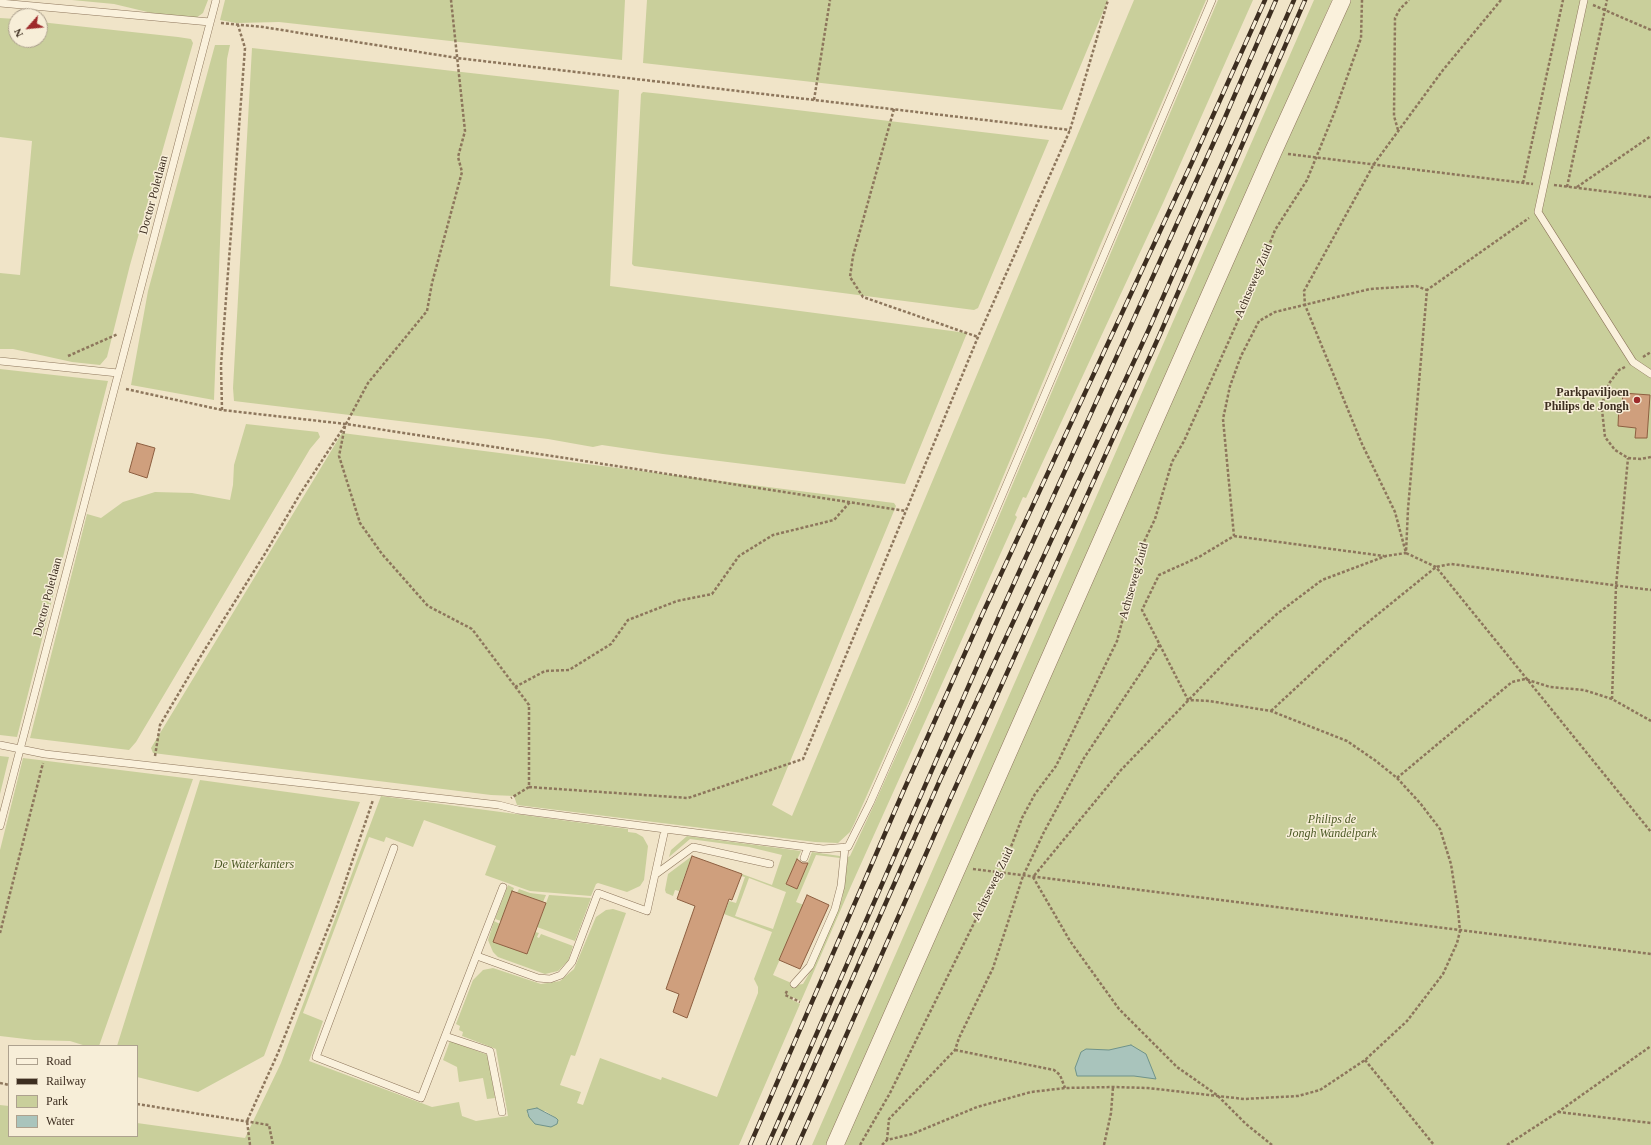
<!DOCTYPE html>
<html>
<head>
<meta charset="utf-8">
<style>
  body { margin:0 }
  #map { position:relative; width:1651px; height:1145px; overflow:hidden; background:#f0e4c8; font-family:"Times New Roman",serif }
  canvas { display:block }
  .legend { position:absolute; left:8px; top:1045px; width:130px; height:92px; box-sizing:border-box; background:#f7eed8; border:1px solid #ada18e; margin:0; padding:5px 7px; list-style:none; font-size:12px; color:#3d2e20 }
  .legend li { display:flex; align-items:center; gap:8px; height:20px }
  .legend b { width:20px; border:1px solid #ada18e }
  .north { position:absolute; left:8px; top:8px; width:40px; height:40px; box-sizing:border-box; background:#f7eed8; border:1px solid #ada18e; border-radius:50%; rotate:243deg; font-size:11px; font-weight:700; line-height:16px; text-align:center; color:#3d2e20 }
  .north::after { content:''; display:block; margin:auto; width:14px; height:18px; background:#9e2a2b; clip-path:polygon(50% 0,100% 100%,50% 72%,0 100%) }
</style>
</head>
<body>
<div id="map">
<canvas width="1651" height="1145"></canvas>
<ul class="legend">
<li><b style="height:5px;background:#faf1dc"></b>Road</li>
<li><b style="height:5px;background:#3d2e20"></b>Railway</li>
<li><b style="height:11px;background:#c9cf9b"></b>Park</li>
<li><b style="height:11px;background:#a9c4bc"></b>Water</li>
</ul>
<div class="north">N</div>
</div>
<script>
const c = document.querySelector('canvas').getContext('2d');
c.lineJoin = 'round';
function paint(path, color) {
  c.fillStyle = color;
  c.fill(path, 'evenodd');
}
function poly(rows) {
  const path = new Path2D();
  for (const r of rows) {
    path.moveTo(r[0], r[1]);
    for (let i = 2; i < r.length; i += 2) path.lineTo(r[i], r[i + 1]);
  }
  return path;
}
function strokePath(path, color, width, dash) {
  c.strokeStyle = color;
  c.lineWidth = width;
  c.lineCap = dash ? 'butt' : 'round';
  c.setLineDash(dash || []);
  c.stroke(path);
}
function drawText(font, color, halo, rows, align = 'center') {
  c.font = font + ' "Times New Roman",serif';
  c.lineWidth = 3;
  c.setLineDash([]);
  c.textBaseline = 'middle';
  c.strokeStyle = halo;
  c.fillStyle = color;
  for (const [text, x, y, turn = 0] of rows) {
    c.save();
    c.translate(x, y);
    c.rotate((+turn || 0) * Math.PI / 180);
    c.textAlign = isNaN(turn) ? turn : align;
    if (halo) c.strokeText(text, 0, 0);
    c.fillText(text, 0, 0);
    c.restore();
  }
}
paint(poly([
  [72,0,208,0,203,13,196,18,160,15,114,4],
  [225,0,625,0,622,60,279,22,236,23,220,20],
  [647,0,1108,0,1062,110,643,63],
  [1134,0,1206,0,1099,248,909,701,854,824,850,832,838,843,815,842,517,805,514,796,491,795,153,753,151,748,342,433,894,503,896,506,772,805,792,816],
  [1218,0,1253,0,1163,203,1026,498,1023,497,1015,515,1017,517,851,886,801,1001,792,997,791,999,800,1004,739,1145,0,1145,0,1105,9,1106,9,1136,137,1136,137,1123,245,1138,281,1063,381,796,628,829,628,832,636,833,643,837,648,846,644,880,640,886,627,892,598,883,596,884,591,896,530,891,485,875,496,846,424,820,413,847,386,837,384,842,369,837,303,1013,323,1021,309,1061,432,1107,459,1102,462,1116,476,1121,508,1116,496,1049,462,1036,463,1032,459,1030,460,1026,456,1024,473,980,483,970,493,968,541,984,560,981,574,969,596,917,606,910,613,909,626,913,575,1056,571,1055,560,1085,581,1092,577,1103,583,1105,600,1058,661,1080,662,1077,717,1097,758,993,758,987,754,979,772,932,724,914,729,901,736,903,745,877,741,876,742,874,772,885,782,855,749,847,690,839,669,857,671,850,687,836,801,851,786,884,797,889,812,852,840,856,840,858,816,855,796,902,804,905,773,975,796,985,803,984,813,967,842,899,848,857,850,856,873,807,919,705],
  [749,878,786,892,773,929,735,916],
  [528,1111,545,1111,556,1118,527,1114],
  [1314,0,1332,0,826,1145,812,1145],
  [1351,0,1651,0,1651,1145,844,1145,1240,245],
  [0,18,16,19,16,40,40,40,40,22,178,37,191,39,193,43,130,265,107,357,100,365,72,362,13,349,0,349,0,273,20,275,32,141,0,137],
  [215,45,230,45,227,59,214,400,131,385,148,291],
  [252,48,619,90,610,286,967,333,905,484,663,454,602,445,593,447,548,439,234,401,233,388],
  [643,92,662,94,1049,140,978,308,974,310,634,266,632,264,641,94],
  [0,369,108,381,17,737,0,735],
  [246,424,318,432,320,437,310,449,136,742,129,750,30,738,87,514,101,518,123,502,155,492,192,493,230,500,233,485,234,465],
  [0,756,9,757,0,794],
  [23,758,193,779,99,1046,86,1046,70,1041,34,1040,0,1036,0,850],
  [200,780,360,802,264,1056,198,1092,137,1077,137,1046,117,1046],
  [692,856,679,891,675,890,673,896,666,893,665,890,668,874],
  [508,885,514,888,501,921,495,919],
  [519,889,530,893,546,895,543,902,517,893],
  [549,895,591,898,575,941,537,927],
  [494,921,500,924,494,942,527,954,535,932,539,933,537,937,539,938,541,934,573,946,568,961,558,971,545,974,498,957,493,952,488,940],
  [450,1041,488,1055,495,1098,487,1099,483,1078,459,1082,457,1067,443,1060]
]), '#c9cf9b');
const water = poly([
  [1131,1045,1146,1054,1156,1079,1134,1076,1077,1076,1075,1068,1081,1052,1086,1049,1109,1050,1131,1045],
  [537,1108,556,1118,558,1120,557,1124,551,1127,535,1124,529,1117,527,1110,537,1108]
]);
paint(water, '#a9c4bc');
strokePath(water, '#6f938a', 1);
const building = poly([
  [1623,393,1650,395,1647,438,1635,438,1636,428,1618,426,1619,404,1622,404,1623,393],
  [137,443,155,448,147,478,129,472,137,443],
  [692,856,742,874,732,900,729,899,687,1018,673,1012,679,994,666,989,695,906,677,899,692,856],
  [797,859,802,863,808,863,797,889,786,884,797,859],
  [512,891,546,903,527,954,493,942,512,891],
  [807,895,829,905,800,969,779,960,807,895]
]);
paint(building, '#cf9f7d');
strokePath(building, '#8d5f41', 1);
const service = poly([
  [1584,0,1538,212,1633,362,1651,374],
  [0,3,210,22],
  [0,361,118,373],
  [0,745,45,754,499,805,518,810,665,829],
  [0,826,216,0],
  [394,848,316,1057,421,1098,503,887],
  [804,858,808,847],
  [656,874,693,847,770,864],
  [477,956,538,978,550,979,561,975,572,962,598,893,647,911,665,829,823,849,848,847,870,803,914,703,1212,0],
  [794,984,810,966,835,909,841,886,845,847],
  [445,1036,490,1051,502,1112]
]);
const tertiary = poly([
  [835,1145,1273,152,1342,0]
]);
strokePath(service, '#8d765c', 8);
strokePath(tertiary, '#8d765c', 18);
strokePath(poly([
  [1501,0,1443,70,1374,164,1304,291,1305,305,1362,444,1395,512,1406,553,1436,567,1651,832],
  [1593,5,1651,30],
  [221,23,263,27,457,58,1070,130],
  [814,100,830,0],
  [894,109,853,256,850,277,863,297,978,337],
  [1398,130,1394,116,1395,18,1400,9,1409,0],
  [1288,154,1533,184],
  [1523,183,1563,0],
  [1554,185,1651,197],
  [1567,187,1607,0],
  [1577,187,1651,136],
  [68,356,118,334],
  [1643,357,1651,352],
  [1625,367,1619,370,1610,382,1604,396,1602,410,1605,437,1615,450,1628,458,1641,459,1651,457],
  [126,389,222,410,346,424,906,511],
  [222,410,221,365,245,48,238,25],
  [345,426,339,456,360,523,382,554,428,606,472,629,529,705,529,787,511,798],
  [1234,536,1384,556],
  [515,687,545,671,569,670,611,644,628,620,677,601,712,594,739,556,773,535,834,520,850,502],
  [1612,699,1616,586,1628,458],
  [1271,711,1356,632,1436,567,1451,564,1651,590],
  [155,756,160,725,202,654,266,552,300,494,346,424,368,383,427,311,432,283,462,172,458,157,465,131,451,0],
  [1397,778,1512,682,1525,679,1550,687,1584,690,1612,699,1651,721],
  [529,787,688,798,803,759,978,337,1070,130,1108,0],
  [973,869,1651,954],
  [0,933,43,763],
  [787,991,785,995,800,1002],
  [955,1050,1054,1070,1060,1075,1065,1088],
  [1365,1060,1434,1145],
  [0,1083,9,1085],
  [137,1104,269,1125,273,1145],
  [1558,1112,1651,1123],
  [887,1140,889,1119,955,1050,959,1038,993,968,1023,876,1044,832,1084,758,1160,644],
  [250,1145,247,1121,278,1053,337,906,373,800],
  [860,1145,890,1093,980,911,1001,873,1022,818,1035,794,1056,766,1117,641,1142,546,1155,519,1172,462,1184,441,1253,287,1275,230,1307,180,1335,111,1361,38,1362,0],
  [882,1145,887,1140,912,1134,977,1107,1031,1092,1065,1088,1113,1087,1148,1088,1244,1099,1298,1096,1320,1090,1365,1060,1407,1021,1443,974,1457,943,1460,931,1458,910,1451,864,1440,829,1420,803,1397,778,1376,761,1347,741,1271,711,1209,701,1188,700,1142,610,1159,575,1199,557,1234,536,1223,419,1230,386,1241,356,1259,321,1275,312,1370,289,1416,286,1427,290],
  [1104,1145,1111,1113,1113,1087],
  [1272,1145,1246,1124,1217,1095,1177,1067,1119,1009,1070,941,1033,877,1121,770,1235,652,1277,614,1322,580,1386,556,1406,553,1408,509,1427,290,1529,218],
  [1507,1145,1558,1112,1651,1046]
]), '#8d765c', 2.5, [3, 2]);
strokePath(service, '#faf1dc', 7);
strokePath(tertiary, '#faf1dc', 17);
const rail = poly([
  [750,1145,903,792,982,615,1193,160,1265,0],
  [768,1145,1001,612,1223,122,1276,0],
  [779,1145,940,780,1149,329,1294,0],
  [798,1145,951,797,1160,334,1305,0]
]);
strokePath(rail, '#3d2e20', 4.5);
strokePath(rail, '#f7eed8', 3, [9]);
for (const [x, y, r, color] of [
  [1637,400,4,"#9e2a2b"]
]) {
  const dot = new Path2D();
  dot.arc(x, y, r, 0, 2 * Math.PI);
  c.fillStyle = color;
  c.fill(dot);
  strokePath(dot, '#f7eed8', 1.5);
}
drawText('12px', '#3d2e20', '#f7eed8', [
  ["Doctor Poletlaan",154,195,-75],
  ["Achtseweg Zuid",1254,281,-67],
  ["Achtseweg Zuid",1134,581,-74],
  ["Doctor Poletlaan",48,597,-75],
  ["Achtseweg Zuid",993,884,-64]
]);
drawText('bold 12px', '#3d2e20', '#f7eed8', [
  ["Parkpaviljoen",1629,393],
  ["Philips de Jongh",1629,407]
], 'right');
drawText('italic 12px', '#4d5a26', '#f7eed8', [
  ["Philips de",1332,820],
  ["Jongh Wandelpark",1332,834],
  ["De Waterkanters",254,865]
]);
</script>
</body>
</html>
